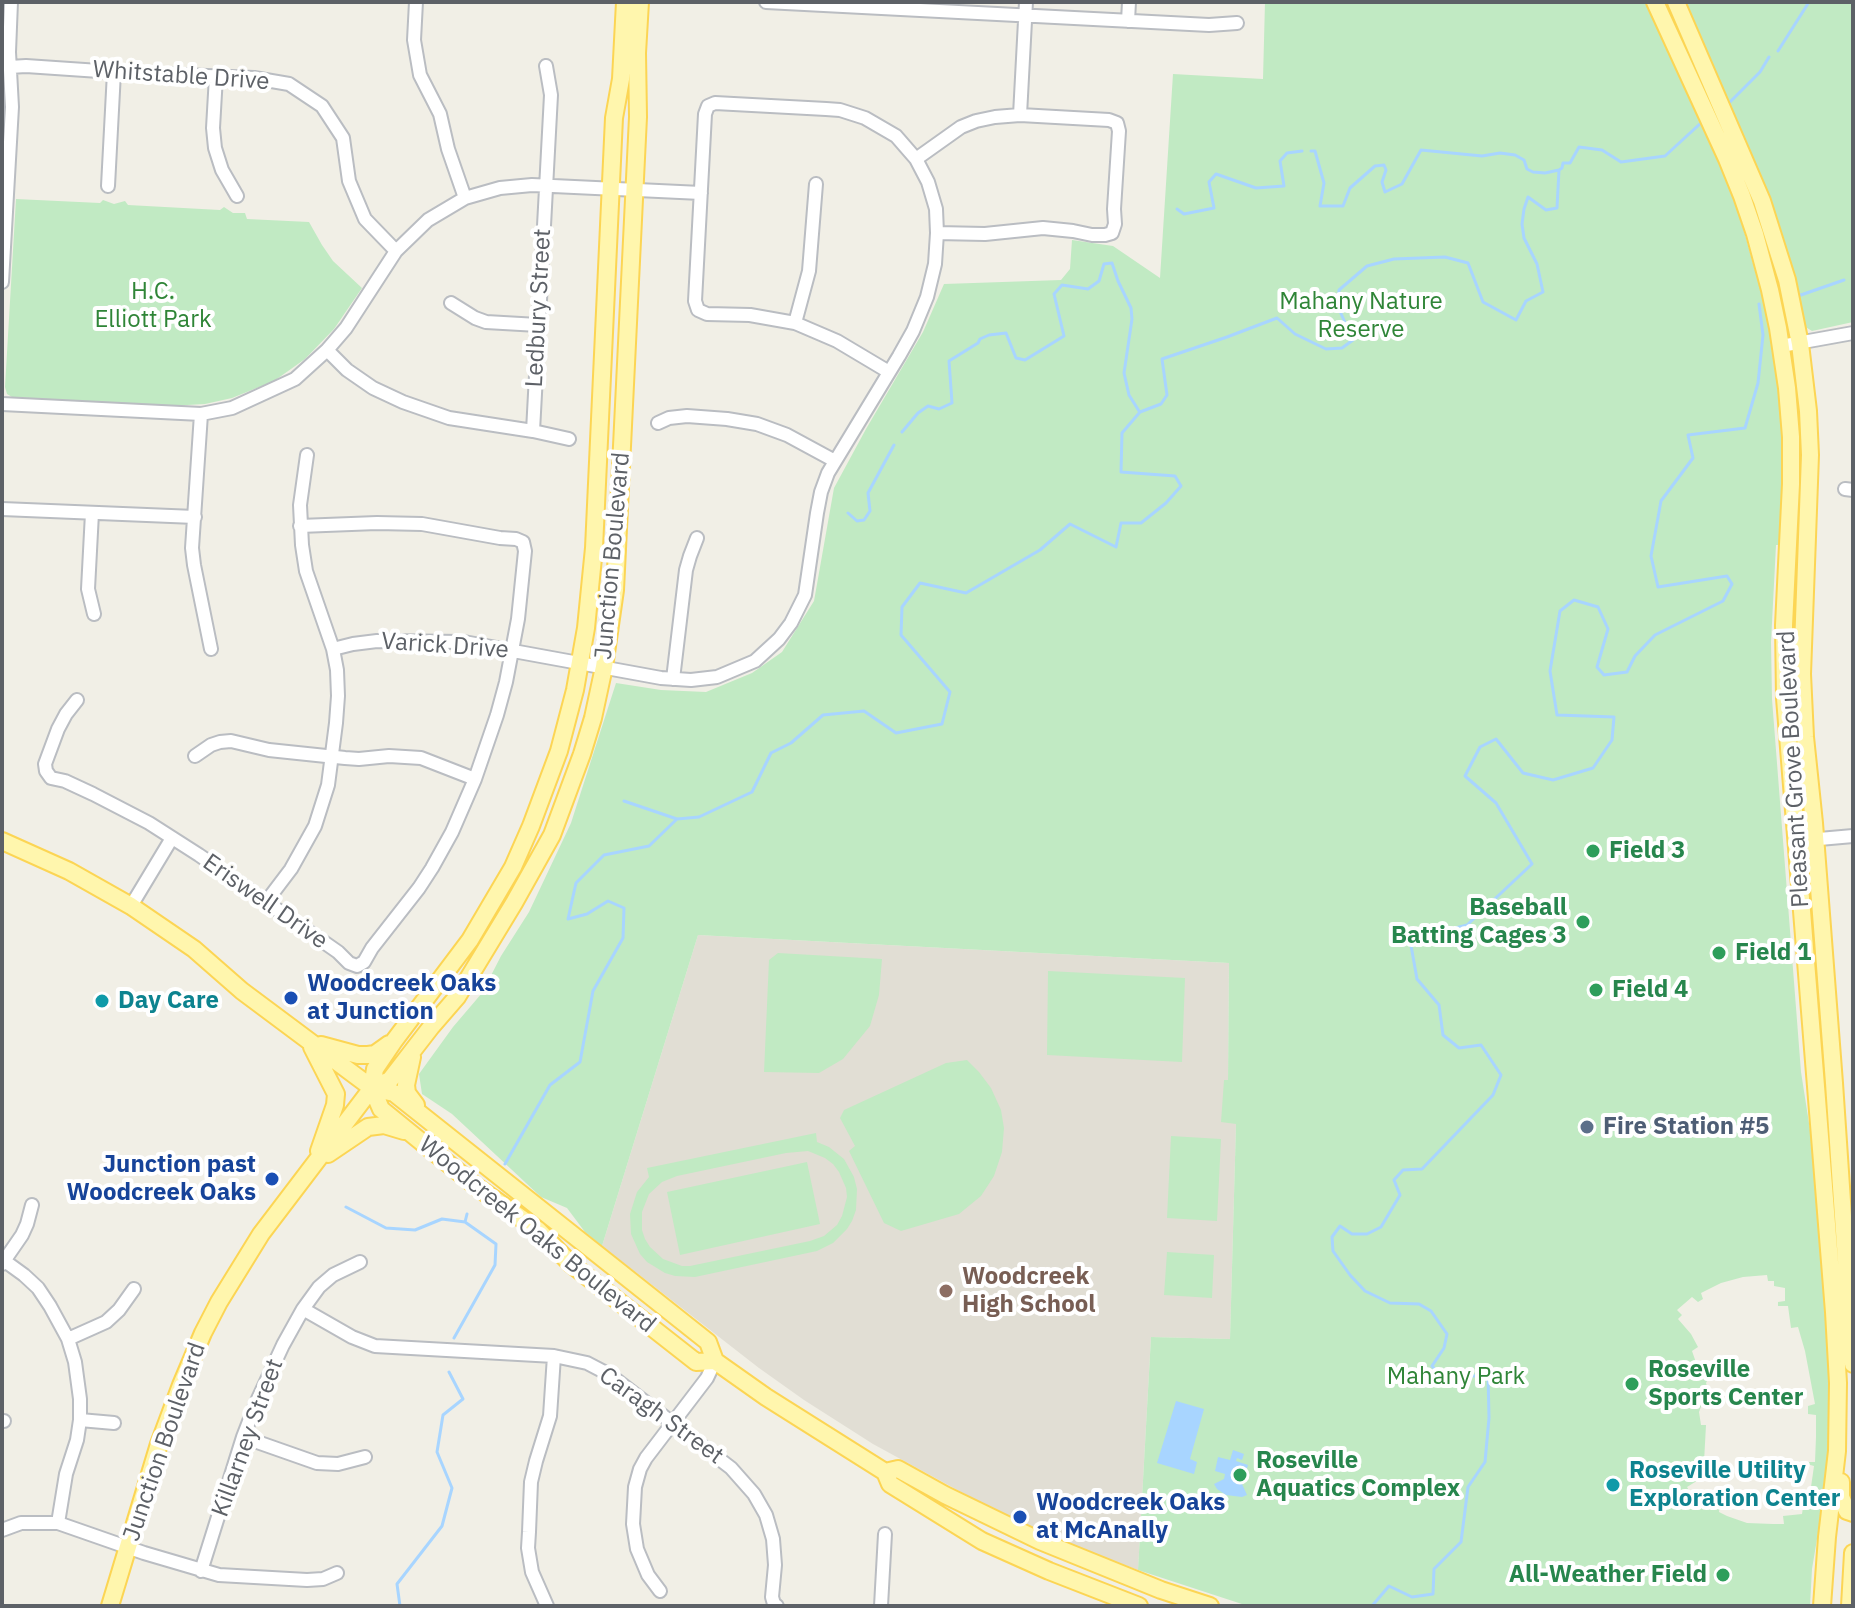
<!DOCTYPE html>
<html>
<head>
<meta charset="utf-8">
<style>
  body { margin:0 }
  #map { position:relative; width:1855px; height:1608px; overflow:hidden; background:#f1efe6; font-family:"IBM Plex Sans",sans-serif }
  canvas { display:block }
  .frame { position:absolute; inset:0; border:4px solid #5d6167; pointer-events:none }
</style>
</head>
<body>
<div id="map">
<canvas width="1855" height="1608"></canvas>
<div class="frame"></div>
</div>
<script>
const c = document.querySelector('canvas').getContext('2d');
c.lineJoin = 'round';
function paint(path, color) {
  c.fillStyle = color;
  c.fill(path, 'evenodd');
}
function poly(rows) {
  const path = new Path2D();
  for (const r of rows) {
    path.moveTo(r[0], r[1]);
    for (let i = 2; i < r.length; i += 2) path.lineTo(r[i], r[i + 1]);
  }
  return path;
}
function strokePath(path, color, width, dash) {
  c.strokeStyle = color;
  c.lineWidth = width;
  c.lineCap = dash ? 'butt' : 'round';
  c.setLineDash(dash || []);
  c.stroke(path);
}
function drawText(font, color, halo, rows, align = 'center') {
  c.font = font + ' "IBM Plex Sans",sans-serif';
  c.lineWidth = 8;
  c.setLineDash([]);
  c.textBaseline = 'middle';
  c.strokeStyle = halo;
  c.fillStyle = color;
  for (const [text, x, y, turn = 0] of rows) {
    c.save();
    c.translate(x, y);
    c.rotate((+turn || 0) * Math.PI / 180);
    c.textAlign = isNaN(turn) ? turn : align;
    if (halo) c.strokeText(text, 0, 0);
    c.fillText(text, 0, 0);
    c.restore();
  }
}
paint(poly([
  [698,935,1229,963,1228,1081,1225,1080,1236,1124,1230,1339,1151,1337,1138,1570,1069,1544,994,1510,873,1444,804,1400,759,1368,602,1246]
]), '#e1ded4');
paint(poly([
  [1265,2,1645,2,1722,169,1741,220,1763,299,1774,353,1779,393,1783,448,1783,502,1780,545,1776,545,1771,642,1772,699,1801,1072,1811,1136,1831,1345,1832,1412,1820,1521,1812,1569,1810,1606,1248,1606,1138,1570,1151,1337,1230,1339,1236,1124,1221,1122,1224,1080,1228,1080,1229,963,698,935,602,1246,585,1232,567,1208,541,1197,452,1114,422,1094,419,1074,453,1027,482,993,501,956,529,912,571,823,616,683,661,690,706,692,752,673,782,652,814,601,834,488,866,429,923,332,944,284,1061,280,1070,269,1072,240,1113,246,1160,278,1173,74,1263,79],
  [1767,1275,1768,1281,1774,1281,1774,1286,1785,1288,1785,1301,1778,1302,1778,1306,1788,1306,1791,1328,1798,1327,1805,1351,1815,1404,1808,1406,1808,1414,1816,1415,1816,1437,1815,1462,1808,1462,1807,1464,1814,1466,1810,1494,1803,1494,1804,1501,1802,1514,1783,1516,1784,1524,1773,1524,1747,1523,1727,1516,1719,1512,1720,1505,1717,1505,1713,1509,1707,1506,1709,1500,1704,1499,1702,1503,1690,1492,1687,1487,1700,1479,1698,1462,1704,1462,1706,1425,1701,1425,1699,1412,1704,1399,1710,1397,1706,1383,1708,1379,1707,1373,1700,1374,1692,1351,1698,1347,1691,1334,1678,1319,1682,1315,1677,1310,1692,1297,1698,1302,1703,1299,1701,1293,1721,1283,1743,1277],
  [1681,2,1853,2,1853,322,1812,331,1799,323],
  [16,199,100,203,103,200,114,204,125,201,128,205,220,210,224,207,233,213,245,213,247,219,309,222,322,245,333,261,362,288,334,329,305,359,274,381,232,398,205,404,170,406,12,397,7,394,5,387],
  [778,953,882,959,879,995,870,1026,843,1059,819,1073,764,1072,769,960],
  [1048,971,1185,978,1182,1062,1047,1055],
  [967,1060,979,1072,991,1088,1001,1110,1004,1128,1002,1152,994,1176,981,1196,959,1214,901,1231,884,1223,849,1151,855,1146,840,1118,844,1110,946,1063],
  [816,1133,817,1142,829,1147,844,1159,854,1177,857,1189,856,1210,852,1221,847,1229,833,1243,817,1251,695,1277,675,1276,665,1273,647,1262,640,1254,631,1234,630,1214,637,1192,649,1177,647,1168],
  [808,1151,825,1158,833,1164,839,1172,846,1188,847,1197,842,1216,837,1225,824,1236,810,1241,690,1266,682,1266,663,1259,650,1247,645,1239,642,1230,642,1212,649,1194,662,1182,677,1176,786,1153],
  [1171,1136,1221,1139,1217,1221,1167,1218],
  [807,1162,820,1224,680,1255,667,1192],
  [1167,1252,1214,1255,1212,1298,1164,1295]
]), '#c1eac3');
paint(poly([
  [1176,1401,1204,1409,1190,1459,1197,1462,1194,1474,1157,1463],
  [1233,1450,1244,1454,1242,1460,1237,1458,1236,1461,1248,1465,1242,1484,1247,1495,1242,1497,1226,1495,1217,1489,1214,1484,1224,1479,1225,1474,1215,1471,1218,1457,1230,1460]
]), '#a8d5ff');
strokePath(poly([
  [1778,51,1809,2],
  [1728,104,1760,72,1769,57],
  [1311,151,1315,151,1324,183,1320,206,1343,206,1350,188,1375,166,1384,165,1386,170,1382,182,1385,192,1402,184,1421,150,1482,156,1500,153,1515,155,1524,160,1527,169,1533,172,1545,173,1559,170],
  [1177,209,1184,214,1214,208,1209,182,1216,174,1256,188,1284,186,1280,161,1287,153,1302,151],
  [1798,296,1844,280],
  [902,432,918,413,928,406,939,409,952,403,949,361,978,343,980,339,989,335,1006,333,1016,358,1025,360,1064,336,1054,294,1062,285,1088,289,1099,281,1104,264,1112,263,1118,281,1131,308,1132,319,1124,373,1129,395,1139,411],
  [848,513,857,521,864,520,870,511,868,493,894,445],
  [624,801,677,819],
  [505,1164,550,1085,580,1062,593,991,623,938,624,908,608,901,587,914,568,919,576,883,604,855,649,846,677,819,699,817,752,792,771,753,791,743,823,715,864,711,896,733,942,724,950,692,901,635,902,607,920,583,966,593,1040,550,1070,524,1116,547,1121,523,1141,523,1166,503,1181,486,1175,476,1121,472,1122,433,1140,412,1161,404,1167,395,1162,359,1227,337,1277,318,1295,334,1326,349,1342,348,1353,340,1338,307,1339,290,1367,266,1394,259,1445,257,1468,263,1483,302,1516,320,1526,301,1543,292,1537,264,1524,238,1522,224,1524,209,1528,197,1546,210,1557,208,1559,170,1562,168,1563,163,1570,163,1579,147,1602,150,1621,162,1665,156,1702,122],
  [346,1207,386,1228,415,1230,442,1219,465,1222],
  [454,1338,495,1265,496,1244,465,1222,467,1214],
  [400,1606,397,1584,442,1526,452,1488,437,1452,443,1415,463,1399,449,1372],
  [1372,1606,1389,1586,1412,1597,1433,1594,1434,1569,1461,1542,1468,1487,1485,1462,1489,1418,1488,1374,1445,1380,1432,1366,1444,1348,1447,1334,1431,1311,1419,1304,1390,1303,1365,1291,1350,1275,1333,1251,1332,1237,1340,1226,1352,1234,1367,1234,1381,1227,1400,1195,1394,1180,1403,1170,1422,1169,1493,1095,1501,1075,1481,1045,1459,1048,1443,1035,1439,1005,1417,979,1410,940,1467,925,1532,864,1496,803,1465,776,1480,747,1496,739,1523,773,1553,780,1593,768,1612,740,1614,717,1557,715,1550,671,1560,611,1574,600,1598,607,1608,629,1597,667,1604,675,1627,672,1635,656,1655,635,1723,601,1732,584,1727,576,1658,587,1651,556,1661,501,1693,458,1688,435,1745,428,1758,383,1763,335,1759,304]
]), '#a8d5ff', 3);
const minor = poly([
  [416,2,414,40,420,75,440,114,448,149,465,198],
  [766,2,1209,25,1237,23],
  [1128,21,1129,2],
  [10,67,26,66,114,72,254,78,289,84,322,106,343,138,349,181,365,219,396,251],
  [216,76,213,128,215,148,222,170,237,196],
  [1020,115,1026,2],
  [916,159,961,127,976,121,995,117,1020,115,1109,120,1117,123,1119,131,1114,209,1115,224,1112,233,1105,235,1092,235,1073,231,1043,228,985,234,937,233],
  [108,186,114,72],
  [2,282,12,107,9,52,11,2],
  [451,303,475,318,486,322,538,325],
  [795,323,809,271,816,184],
  [1781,346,1853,333],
  [327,350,347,370,373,388,403,402,449,418,533,431,569,439],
  [2,404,201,414,232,408,295,379,327,350,346,328,396,251,428,220,465,198,500,188,532,185,701,193],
  [201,414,192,548,194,565,211,649],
  [658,423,669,418,687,416,727,419,757,424,787,435,835,461],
  [533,431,551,95,546,66],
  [1845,489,1853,490],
  [2,509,195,517],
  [92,513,88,589,94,614],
  [333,649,353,644,377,641,464,642,661,678,691,680,717,677,755,661,779,639,791,623,805,595,817,513,821,492,828,473,899,356,913,331,927,297,935,264,937,233,936,209,928,182,916,159,896,136,865,118,840,110,826,109,715,103,708,106,705,114,695,301,698,310,707,314,750,315,795,323,837,341,889,372],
  [673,679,686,570,690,556,697,538],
  [77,700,66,714,58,729,45,764,46,771,51,778,65,781,93,794,149,823,199,855,338,952,349,963,357,966,364,962,372,948,419,888,432,868,452,832,475,779,497,715,506,682,518,619,525,551,523,542,516,539,500,538,422,524,377,523,300,526],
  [195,756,211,745,220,742,231,741,269,750,345,758,359,759,389,756,421,758,475,779],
  [1808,840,1853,836],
  [266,902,291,869,315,826,328,785,336,723,338,696,337,670,333,649,306,571,302,545,300,505,307,455],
  [131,906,172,838],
  [2,1259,24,1275,38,1288,50,1306,68,1339,75,1362,80,1399,80,1420,77,1440,66,1474,58,1523],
  [2,1264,22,1235,27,1224,32,1205],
  [303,1309,352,1337,375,1346,554,1356,587,1363,610,1375,731,1468,754,1494,766,1515,773,1539,775,1565,772,1597,774,1604,777,1606],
  [68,1339,106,1322,119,1310,134,1289],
  [80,1420,114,1423],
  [2,1421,4,1421],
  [243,1437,317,1463,338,1464,365,1457],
  [2,1530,21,1523,58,1523,144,1553,219,1575,307,1580,323,1579,337,1573],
  [201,1571,243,1437,257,1401,283,1345,303,1309,319,1287,333,1275,360,1262],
  [660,1591,648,1575,637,1549,633,1524,635,1487,640,1469,646,1458,707,1378,715,1361],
  [547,1606,532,1572,528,1548,529,1532,531,1482,536,1461,550,1416,554,1356],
  [881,1606,885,1534]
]);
const major = poly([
  [1655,2,1727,159,1742,196,1755,234,1770,290,1778,328,1787,388,1791,437,1791,484,1784,625,1785,698,1834,1312,1838,1383,1837,1451,1827,1537,1822,1606],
  [1676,2,1762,201,1787,280,1800,344,1808,411,1810,455,1802,674,1805,737,1814,823,1834,1083,1853,1364],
  [2,841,69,871,131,906,194,949,242,991,372,1088,394,1093,708,1342,715,1361,766,1397,885,1472,890,1484,982,1541,1049,1571,1139,1606],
  [321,1045,358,1055,368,1055,375,1054,389,1044],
  [312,1047,336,1094,335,1105,319,1151],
  [412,1057,406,1085,407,1093,416,1105],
  [372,1088,375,1069,394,1041,470,940,513,867,531,826,559,751,575,690,586,628,594,548,614,118,621,79,625,2],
  [372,1088,381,1109,477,1187,538,1230,571,1264,696,1362,715,1361],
  [328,1154,368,1127,384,1125,404,1131],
  [885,1472,898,1469,945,1495,1040,1541,1161,1590,1210,1606],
  [1841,1482,1841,1497,1847,1511,1853,1513],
  [110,1606,159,1444,181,1385,203,1333,219,1302,261,1234,372,1088,390,1080,431,1027,457,997,514,903,552,835,582,754,593,718,604,667,615,590,638,117,637,53,640,2],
  [1850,1606,1853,1553]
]);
strokePath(minor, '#babdc2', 16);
strokePath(major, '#fcd554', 20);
strokePath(minor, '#fff', 12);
strokePath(major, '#fff6ad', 16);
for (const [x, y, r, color] of [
  [1593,851,8,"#2e9e5b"],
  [1583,922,8,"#2e9e5b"],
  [1719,953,8,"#2e9e5b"],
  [1596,990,8,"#2e9e5b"],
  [291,998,8,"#1a4fb4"],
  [102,1001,8,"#0f9aa8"],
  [1587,1127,8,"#5c6f8a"],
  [272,1179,8,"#1a4fb4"],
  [946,1291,8,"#8d6e63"],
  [1632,1384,8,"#2e9e5b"],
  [1240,1475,8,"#2e9e5b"],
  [1613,1485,8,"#0f9aa8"],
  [1020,1517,8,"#1a4fb4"],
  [1723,1575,8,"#2e9e5b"]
]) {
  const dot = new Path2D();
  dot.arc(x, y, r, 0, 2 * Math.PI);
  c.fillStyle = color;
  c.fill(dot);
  strokePath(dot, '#fff', 3);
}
drawText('24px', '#5d6167', '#fff', [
  ["Whitstable Drive",181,76,4],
  ["Ledbury Street",539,308,-87],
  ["Junction Boulevard",613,556,-85],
  ["Varick Drive",445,646,4],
  ["Pleasant Grove Boulevard",1794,769,-93],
  ["Eriswell Drive",265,902,35],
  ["Woodcreek Oaks Boulevard",537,1235,39],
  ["Caragh Street",661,1416,36],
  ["Killarney Street",248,1438,-70],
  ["Junction Boulevard",165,1442,-71]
]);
drawText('24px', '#2f8537', '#fff', [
  ["H.C.",153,292],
  ["Elliott Park",153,320],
  ["Mahany Nature",1361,302],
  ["Reserve",1361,330],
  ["Mahany Park",1456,1377]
]);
drawText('bold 24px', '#27864d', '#fff', [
  ["Field 3",1609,851],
  ["Baseball",1567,908,"right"],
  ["Batting Cages 3",1567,936,"right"],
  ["Field 1",1735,953],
  ["Field 4",1612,990],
  ["Roseville",1648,1370],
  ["Sports Center",1648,1398],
  ["Roseville",1256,1461],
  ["Aquatics Complex",1256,1489],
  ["All-Weather Field",1707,1575,"right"]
], 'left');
drawText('bold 24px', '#164399', '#fff', [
  ["Woodcreek Oaks",307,984],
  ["at Junction",307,1012],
  ["Junction past",256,1165,"right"],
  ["Woodcreek Oaks",256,1193,"right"],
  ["Woodcreek Oaks",1036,1503],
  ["at McAnally",1036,1531]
], 'left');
drawText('bold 24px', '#0d838f', '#fff', [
  ["Day Care",118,1001],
  ["Roseville Utility",1629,1471],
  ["Exploration Center",1629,1499]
], 'left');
drawText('bold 24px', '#4e5e75', '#fff', [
  ["Fire Station #5",1603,1127]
], 'left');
drawText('bold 24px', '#785e54', '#fff', [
  ["Woodcreek",962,1277],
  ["High School",962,1305]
], 'left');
</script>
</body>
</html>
